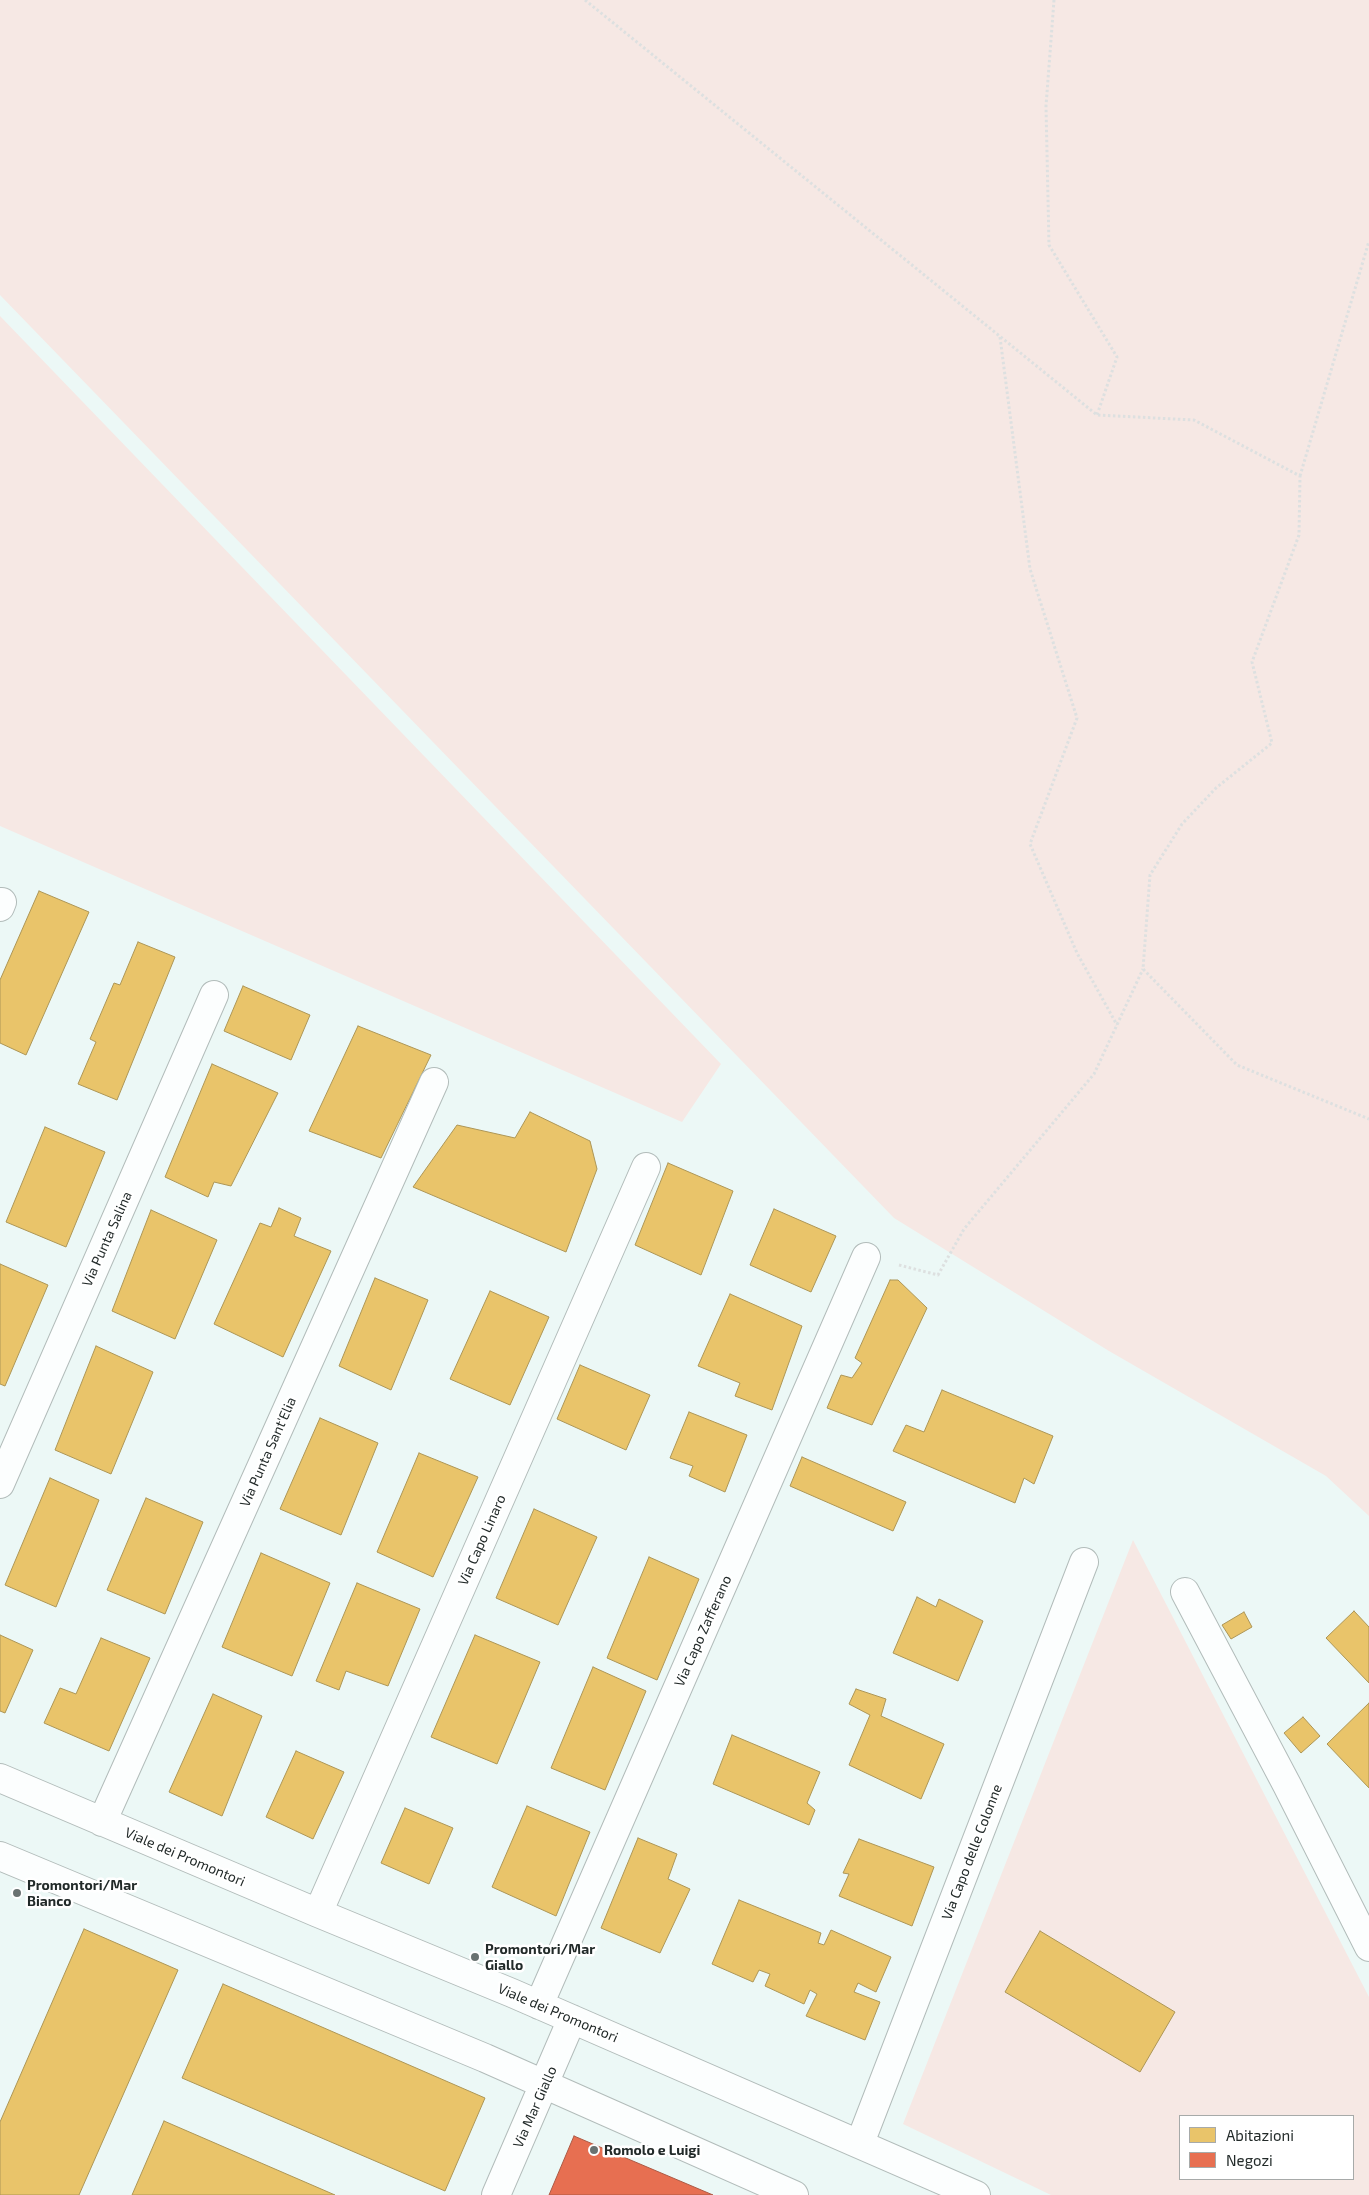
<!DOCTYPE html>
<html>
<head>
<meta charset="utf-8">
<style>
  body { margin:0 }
  #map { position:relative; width:1369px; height:2195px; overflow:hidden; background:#ecf8f6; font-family:"Exo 2",sans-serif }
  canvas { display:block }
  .legend { position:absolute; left:1179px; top:2115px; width:175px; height:65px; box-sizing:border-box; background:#fff; border:1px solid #a7aaa9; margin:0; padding:6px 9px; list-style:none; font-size:15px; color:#222a29 }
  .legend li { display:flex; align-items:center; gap:10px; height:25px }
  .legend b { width:25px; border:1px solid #a7aaa9 }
</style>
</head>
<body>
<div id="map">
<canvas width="1369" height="2195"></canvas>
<ul class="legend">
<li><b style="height:14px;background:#e9c46a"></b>Abitazioni</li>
<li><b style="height:14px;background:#e76f51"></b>Negozi</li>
</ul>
</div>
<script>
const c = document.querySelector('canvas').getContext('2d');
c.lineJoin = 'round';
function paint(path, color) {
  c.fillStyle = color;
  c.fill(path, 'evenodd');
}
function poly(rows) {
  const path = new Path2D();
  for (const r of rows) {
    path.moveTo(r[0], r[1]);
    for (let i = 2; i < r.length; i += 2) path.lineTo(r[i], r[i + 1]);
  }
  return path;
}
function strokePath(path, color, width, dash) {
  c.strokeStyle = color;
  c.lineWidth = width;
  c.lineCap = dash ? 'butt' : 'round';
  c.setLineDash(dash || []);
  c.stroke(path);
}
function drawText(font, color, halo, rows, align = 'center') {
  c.font = font + ' "Exo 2",sans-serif';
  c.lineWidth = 5;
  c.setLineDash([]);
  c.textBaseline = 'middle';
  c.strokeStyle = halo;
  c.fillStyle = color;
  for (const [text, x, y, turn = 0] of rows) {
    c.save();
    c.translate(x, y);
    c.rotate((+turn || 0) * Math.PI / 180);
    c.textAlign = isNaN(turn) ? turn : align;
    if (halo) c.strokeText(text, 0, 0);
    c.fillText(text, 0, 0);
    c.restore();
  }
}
paint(poly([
  [0,0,1369,0,1369,1516,1326,1476,1109,1351,894,1218,0,295],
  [0,316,721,1064,682,1122,0,826],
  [1133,1540,1369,1997,1369,2195,1051,2195,903,2124],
  [1180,2116,1353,2116,1353,2179,1180,2179]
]), '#f6e8e4');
const homes = poly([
  [39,891,89,912,26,1055,0,1043,0,980,39,891],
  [138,942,175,957,117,1100,78,1084,96,1042,90,1039,114,983,120,985,138,942],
  [243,986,310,1015,291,1060,224,1031,243,986],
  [358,1026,431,1055,381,1158,309,1131,358,1026],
  [212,1064,278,1093,231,1186,214,1182,208,1197,165,1177,212,1064],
  [530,1112,590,1141,597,1169,566,1252,413,1187,457,1125,515,1138,530,1112],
  [45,1127,105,1152,66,1247,6,1222,45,1127],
  [668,1163,733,1191,701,1275,635,1245,668,1163],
  [279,1208,301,1218,294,1236,331,1251,283,1357,214,1324,260,1223,271,1227,279,1208],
  [774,1209,836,1236,811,1292,750,1265,774,1209],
  [151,1210,217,1240,175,1339,112,1311,151,1210],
  [0,1264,48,1285,5,1386,0,1384,0,1264],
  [375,1278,428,1300,391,1390,339,1366,375,1278],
  [890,1280,898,1280,927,1308,872,1425,827,1408,841,1375,852,1378,862,1363,855,1358,890,1280],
  [490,1291,549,1317,510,1405,450,1379,490,1291],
  [730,1294,802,1326,772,1410,735,1396,740,1383,698,1366,730,1294],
  [96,1346,153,1372,111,1474,55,1450,96,1346],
  [580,1365,650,1395,626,1450,557,1419,580,1365],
  [942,1390,1053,1436,1034,1484,1024,1478,1015,1503,893,1451,906,1425,924,1432,942,1390],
  [689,1412,747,1435,725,1492,689,1476,693,1466,670,1458,689,1412],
  [320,1418,378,1443,341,1535,280,1509,320,1418],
  [419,1453,478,1477,433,1577,377,1552,419,1453],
  [802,1457,906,1502,893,1531,790,1486,802,1457],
  [50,1478,99,1500,56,1607,5,1585,50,1478],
  [146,1498,203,1522,165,1614,107,1590,146,1498],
  [534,1509,597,1537,558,1625,496,1598,534,1509],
  [261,1553,330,1583,292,1676,222,1647,261,1553],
  [649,1557,699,1579,657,1680,607,1658,649,1557],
  [357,1583,420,1609,388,1686,346,1671,339,1690,316,1681,357,1583],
  [917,1597,936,1607,939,1599,983,1621,958,1681,893,1653,917,1597],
  [1354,1611,1369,1627,1369,1683,1326,1638,1354,1611],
  [1244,1612,1252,1627,1231,1639,1222,1625,1244,1612],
  [0,1635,33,1650,5,1713,0,1711,0,1635],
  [475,1635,540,1662,497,1764,431,1737,475,1635],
  [101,1638,150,1658,109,1751,44,1723,60,1688,76,1694,101,1638],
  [593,1667,646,1691,605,1790,551,1768,593,1667],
  [856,1689,886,1699,881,1716,944,1744,921,1799,849,1765,870,1715,849,1704,856,1689],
  [213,1694,262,1716,222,1816,169,1792,213,1694],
  [1369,1703,1369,1788,1327,1744,1369,1703],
  [1303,1717,1320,1736,1301,1753,1284,1733,1303,1717],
  [732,1735,820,1772,807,1803,815,1810,809,1825,713,1784,732,1735],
  [296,1751,344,1772,313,1839,266,1817,296,1751],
  [527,1806,590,1832,556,1916,492,1887,527,1806],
  [405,1808,453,1828,429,1884,381,1863,405,1808],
  [638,1838,677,1854,668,1879,690,1889,660,1953,601,1928,638,1838],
  [859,1839,934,1867,912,1926,839,1896,849,1874,843,1873,859,1839],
  [739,1900,821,1933,818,1943,824,1945,831,1930,891,1957,876,1992,858,1983,854,1992,880,2002,865,2040,806,2016,817,1994,810,1990,804,2004,765,1986,770,1974,759,1970,753,1982,712,1964,739,1900],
  [84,1929,178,1970,79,2195,0,2195,0,2122,84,1929],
  [1040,1931,1175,2012,1140,2072,1005,1992,1040,1931],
  [223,1984,485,2098,445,2191,182,2078,223,1984],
  [164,2121,335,2195,132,2195,164,2121]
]);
paint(homes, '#e9c46a');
strokePath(homes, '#ad9656', 1);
const shops = poly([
  [574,2136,713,2195,549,2195,574,2136]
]);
paint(shops, '#e76f51');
strokePath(shops, '#ac5a45', 1);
const minor = poly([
  [0,907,2,902],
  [0,1484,214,995],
  [1185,1592,1287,1785,1369,1947],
  [0,1778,318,1913,512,1993,976,2195],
  [102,1822,434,1082],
  [0,1856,485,2058,794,2195],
  [318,1913,646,1167],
  [539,2005,866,1257],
  [860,2143,1084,1562],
  [496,2195,572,2019]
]);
strokePath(minor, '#b2bcba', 30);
strokePath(poly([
  [585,0,1097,415,1194,420,1300,476,1299,535,1252,662,1272,743,1216,788,1182,824,1150,875,1143,969,1237,1065,1369,1119],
  [1054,0,1046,106,1049,245,1117,357,1097,415],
  [1000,337,1030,569,1077,718,1030,844,1077,953,1117,1025],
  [1300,476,1369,241],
  [899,1265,938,1275,964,1229,1094,1074,1143,969]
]), '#dde0e0', 3, [2.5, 2.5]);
strokePath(minor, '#fcfefe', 28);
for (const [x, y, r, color] of [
  [17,1893,5,"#697271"],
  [475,1957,5,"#697271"],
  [594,2150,5,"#697271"]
]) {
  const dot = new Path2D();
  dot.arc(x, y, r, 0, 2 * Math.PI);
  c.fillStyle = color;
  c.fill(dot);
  strokePath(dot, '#fff', 2);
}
drawText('14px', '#222a29', '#fff', [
  ["Via Punta Salina",107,1239,-66],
  ["Via Punta Sant'Elia",268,1452,-66],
  ["Via Capo Linaro",482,1540,-66],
  ["Via Capo Zafferano",703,1631,-66],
  ["Via Capo delle Colonne",972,1852,-69],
  ["Viale dei Promontori",185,1857,23],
  ["Viale dei Promontori",558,2013,23],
  ["Via Mar Giallo",535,2107,-66]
]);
drawText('bold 14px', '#222a29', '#fff', [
  ["Promontori/Mar",27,1885],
  ["Bianco",27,1901],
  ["Promontori/Mar",485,1949],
  ["Giallo",485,1965],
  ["Romolo e Luigi",604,2150]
], 'left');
</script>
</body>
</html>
